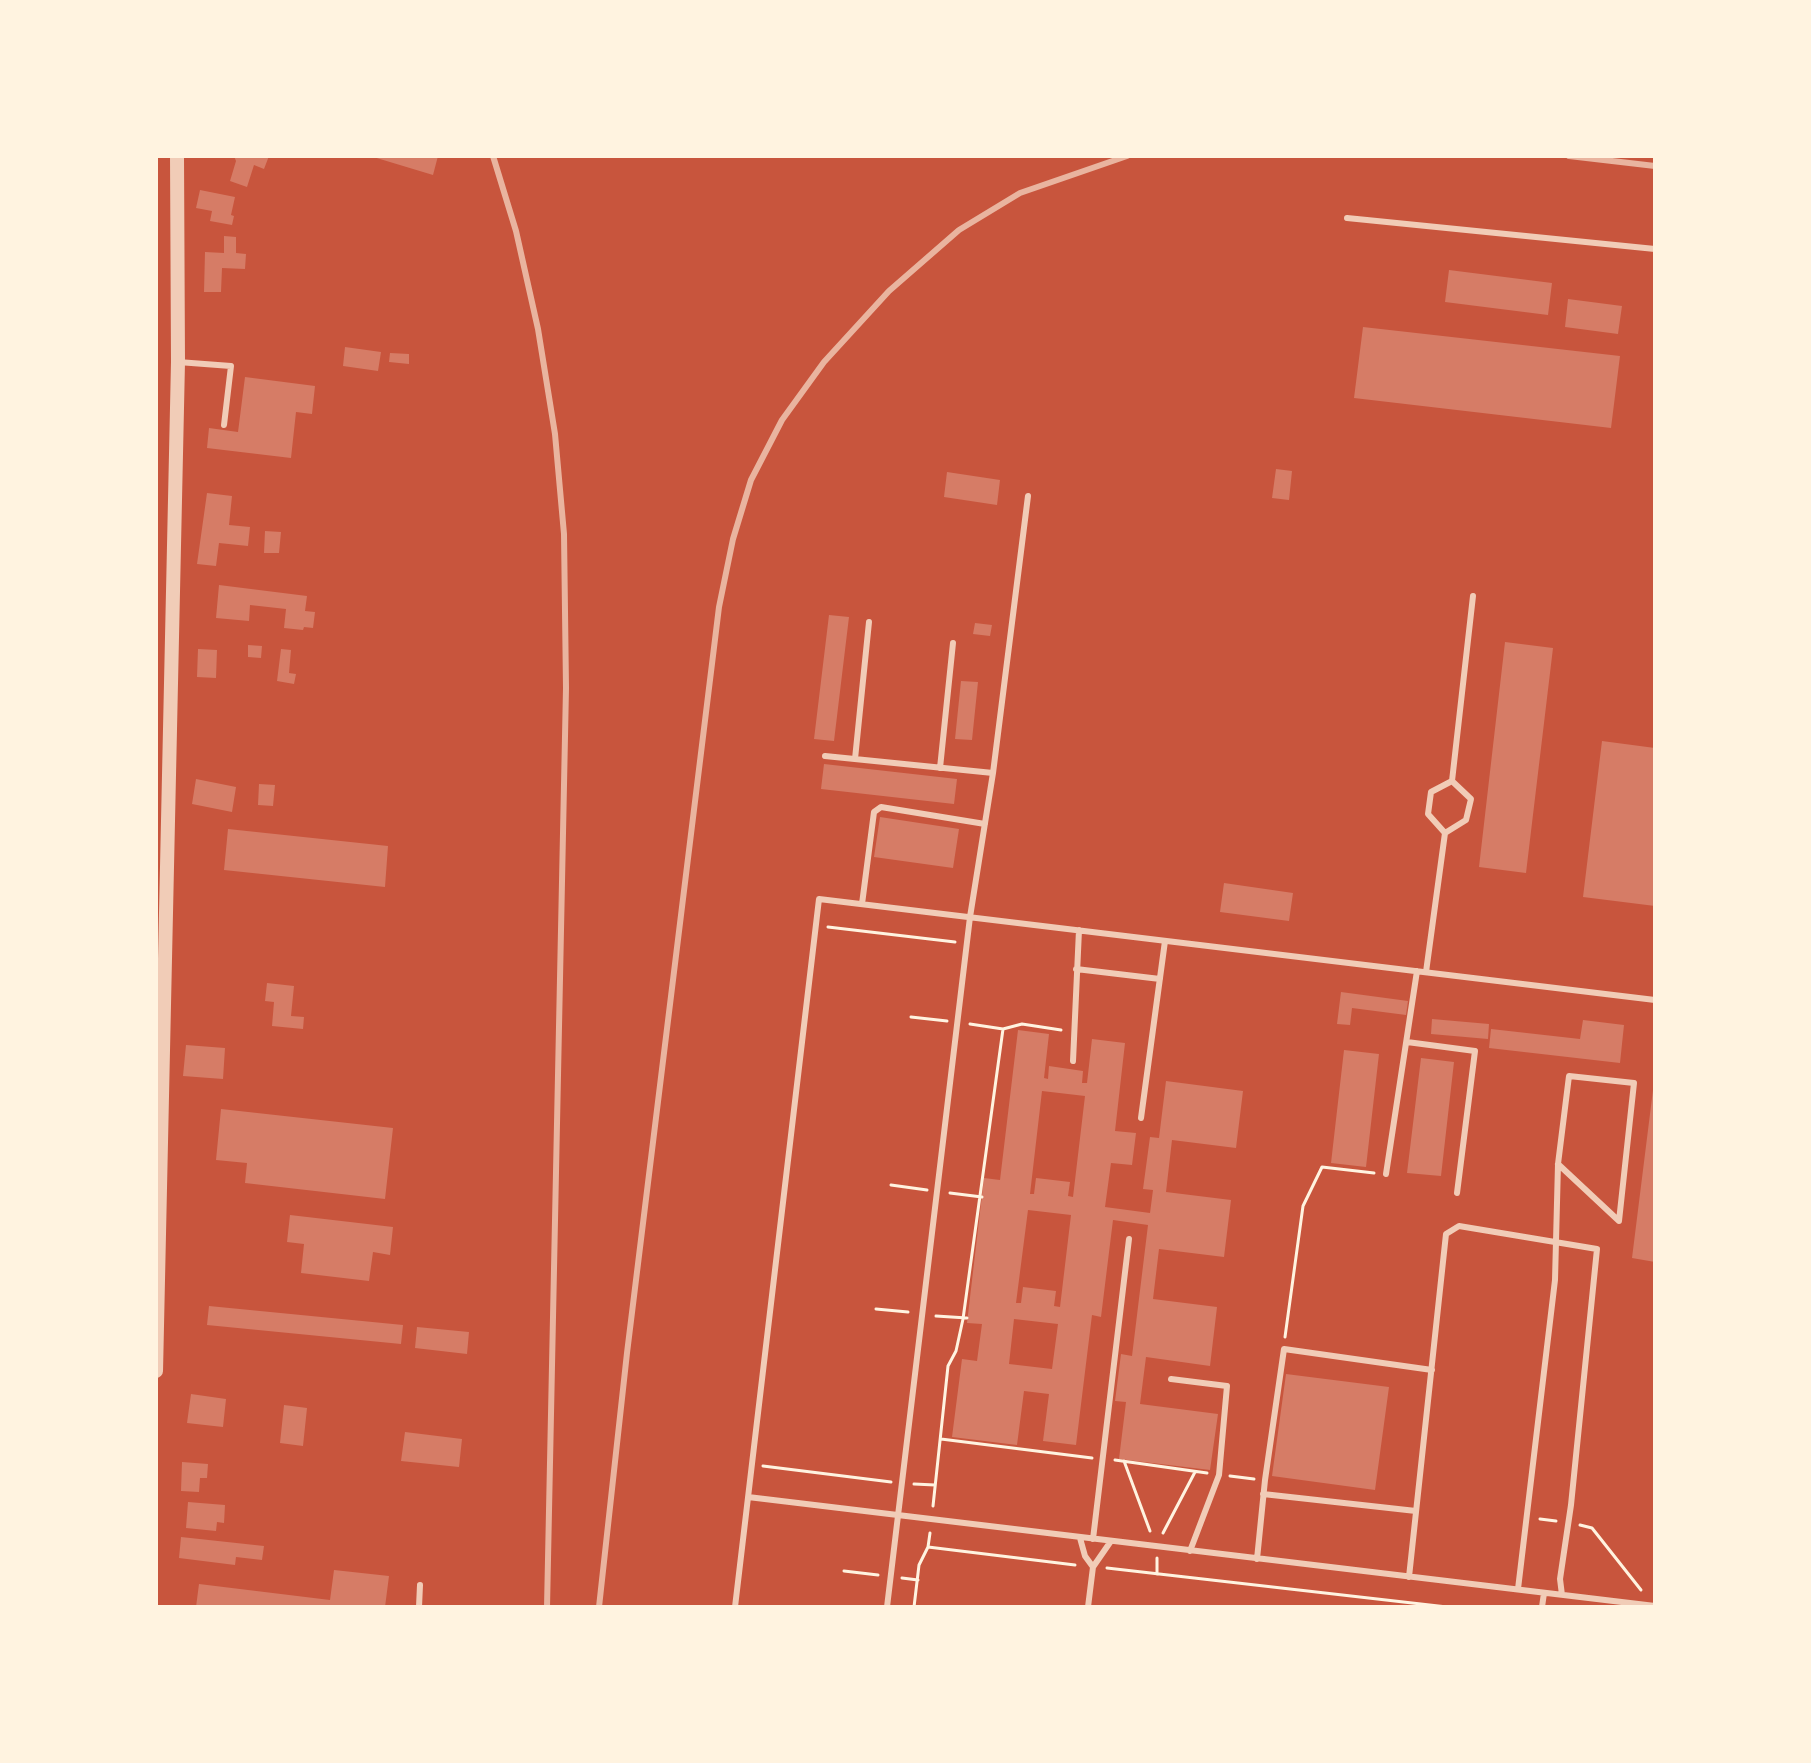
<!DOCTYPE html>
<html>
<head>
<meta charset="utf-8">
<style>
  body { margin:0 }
  #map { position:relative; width:1811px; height:1763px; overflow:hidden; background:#c8553d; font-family:Signika,sans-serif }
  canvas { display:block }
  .frame { position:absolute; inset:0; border:158px solid #fff3e0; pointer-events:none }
</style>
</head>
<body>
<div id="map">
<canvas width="1811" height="1763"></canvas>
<div class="frame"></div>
</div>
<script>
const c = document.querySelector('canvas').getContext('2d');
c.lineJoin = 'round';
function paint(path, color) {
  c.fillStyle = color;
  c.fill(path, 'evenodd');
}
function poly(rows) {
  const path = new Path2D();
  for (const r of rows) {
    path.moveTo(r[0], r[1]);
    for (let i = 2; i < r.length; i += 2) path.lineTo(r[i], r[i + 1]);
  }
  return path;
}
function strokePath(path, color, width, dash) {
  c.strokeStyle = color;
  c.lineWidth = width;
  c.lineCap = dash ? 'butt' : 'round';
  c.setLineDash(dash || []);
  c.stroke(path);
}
paint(poly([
  [234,156,269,156,264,169,254,165,247,187,230,181,236,161],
  [370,156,438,156,433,175],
  [200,190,235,197,231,215,234,216,232,225,210,221,212,211,196,208],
  [224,236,236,237,236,253,246,254,245,269,222,268,221,292,204,292,205,252,224,253],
  [1449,270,1552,283,1548,315,1445,302],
  [1568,299,1622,306,1618,334,1565,327],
  [1363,327,1620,356,1611,428,1354,398],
  [345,347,381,352,378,371,343,366],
  [390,353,409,354,409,364,389,362],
  [245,377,315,386,312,414,296,412,291,458,207,448,209,428,238,432],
  [1276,469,1292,471,1289,500,1272,498],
  [947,472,1000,480,997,505,944,497],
  [207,493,232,496,229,525,250,527,248,546,219,543,216,566,197,564],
  [265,531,281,532,279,553,264,553],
  [219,585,307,596,305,611,315,612,313,628,304,627,303,630,284,628,286,609,250,605,249,621,216,618],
  [829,615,849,617,834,741,814,739],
  [975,623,992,625,990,636,973,634],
  [1505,642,1553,648,1526,873,1479,867],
  [248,645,262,646,261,658,248,657],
  [198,649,217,650,216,678,197,677],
  [281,649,291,650,289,673,296,674,294,684,277,681],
  [961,681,978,682,972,740,955,739],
  [1602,741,1655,748,1655,906,1583,897],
  [824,764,957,779,954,804,821,789],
  [196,779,236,787,232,812,192,804],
  [259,784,275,785,273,806,258,805],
  [880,817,959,829,953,868,874,857],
  [228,829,388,846,385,887,224,870],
  [1224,883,1293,893,1289,921,1220,912],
  [267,983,294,986,291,1016,304,1017,303,1029,272,1026,274,1002,265,1001],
  [1341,992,1408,1001,1406,1015,1352,1008,1350,1025,1337,1024],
  [1432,1019,1489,1024,1488,1039,1431,1034],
  [1583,1020,1624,1025,1620,1063,1489,1048,1491,1029,1580,1039],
  [1018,1030,1049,1034,1044,1078,1048,1079,1049,1066,1083,1071,1082,1083,1087,1083,1092,1039,1125,1043,1115,1131,1136,1133,1132,1165,1111,1163,1105,1207,1150,1213,1153,1190,1143,1189,1150,1137,1159,1138,1166,1081,1243,1091,1236,1148,1172,1140,1166,1192,1231,1200,1224,1257,1159,1249,1153,1299,1217,1307,1210,1366,1146,1357,1140,1404,1218,1414,1210,1470,1119,1459,1126,1402,1115,1401,1121,1354,1132,1356,1148,1225,1113,1220,1101,1317,1092,1315,1076,1445,1043,1441,1049,1394,1024,1391,1017,1445,952,1437,962,1359,977,1361,982,1324,967,1323,984,1178,1000,1180],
  [1042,1091,1085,1096,1073,1197,1068,1196,1070,1182,1036,1178,1034,1194,1030,1194],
  [1028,1210,1071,1215,1060,1307,1054,1306,1056,1291,1023,1287,1021,1303,1016,1303],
  [1014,1319,1058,1324,1052,1369,1009,1364],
  [186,1045,225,1048,223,1079,183,1076],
  [1344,1050,1379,1054,1366,1167,1331,1163],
  [1421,1058,1454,1062,1441,1176,1407,1173],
  [1653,1090,1655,1090,1655,1262,1632,1258],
  [221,1109,393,1128,385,1199,245,1183,247,1163,216,1160],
  [290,1215,393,1227,390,1255,373,1252,369,1281,301,1273,304,1244,287,1242],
  [209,1306,403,1325,401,1344,207,1325],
  [417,1327,469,1332,467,1354,415,1348],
  [1286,1374,1389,1387,1375,1490,1272,1476],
  [191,1394,226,1399,223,1427,187,1423],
  [284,1405,307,1408,303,1446,280,1443],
  [405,1432,462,1439,459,1467,401,1461],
  [182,1462,208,1464,207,1478,200,1478,199,1492,181,1491],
  [188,1502,225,1505,224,1523,217,1522,216,1531,186,1528],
  [181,1537,264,1546,262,1560,236,1557,235,1565,179,1558],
  [334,1570,389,1576,385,1607,196,1607,199,1584,330,1600]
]), '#d67c66');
strokePath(poly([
  [828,927,955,942],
  [911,1017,947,1021],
  [970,1024,1003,1029,1022,1024,1061,1030],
  [891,1185,927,1190],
  [950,1193,982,1197],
  [876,1309,908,1312],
  [936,1316,967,1318],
  [1285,1337,1303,1206,1322,1167,1374,1173],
  [941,1439,1092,1458],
  [1115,1460,1207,1473],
  [1124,1461,1150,1531],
  [763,1466,891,1482],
  [1230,1476,1254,1479],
  [914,1484,935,1485],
  [933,1506,948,1366,956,1351,963,1319,1003,1029],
  [1540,1519,1556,1521],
  [1580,1525,1592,1528,1641,1590],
  [1163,1533,1195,1472],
  [928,1547,1075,1565],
  [1157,1558,1157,1574],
  [1107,1568,1447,1607],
  [844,1571,878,1575],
  [902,1578,918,1580],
  [914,1607,919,1565,928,1547,930,1533]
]), '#fff3e0', 3);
strokePath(poly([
  [1347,218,1655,249],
  [178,362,231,366,224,425],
  [825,756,993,773],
  [855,759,869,622],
  [940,768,953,643],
  [1445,833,1428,814,1431,792,1452,781],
  [862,904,874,812,881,807,985,824],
  [1076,969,1160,979],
  [1426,972,1445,833,1466,820,1471,799,1452,781,1473,596],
  [1407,1042,1475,1051,1457,1193],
  [1073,1061,1079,930],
  [1141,1118,1165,941],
  [1386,1174,1417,971],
  [1171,1379,1227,1386,1219,1475,1190,1551],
  [1263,1494,1416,1511],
  [748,1497,1655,1606],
  [1080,1538,1085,1556,1093,1567],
  [1093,1539,1129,1239],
  [1257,1559,1265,1480,1284,1349,1432,1370],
  [1409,1577,1446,1234,1459,1226,1597,1249,1571,1505,1560,1579,1562,1595],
  [1518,1589,1555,1280,1558,1164,1569,1076,1634,1083,1619,1221,1558,1164],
  [419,1607,420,1585],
  [735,1607,819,899,1655,1000],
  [887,1607,970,917,993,773,1028,496],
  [1088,1607,1093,1567,1111,1541],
  [1542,1607,1544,1593]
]), '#f1ccb7', 6);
strokePath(poly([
  [156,1371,178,362,177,156]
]), '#f1ccb7', 14);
strokePath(poly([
  [493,156,516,231,538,329,555,434,564,534,566,688,547,1607],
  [1569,156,1655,166],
  [599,1607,627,1353,719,607,733,539,751,480,782,420,824,362,889,291,959,230,1020,193,1127,156]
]), '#e9b49f', 6);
</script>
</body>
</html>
